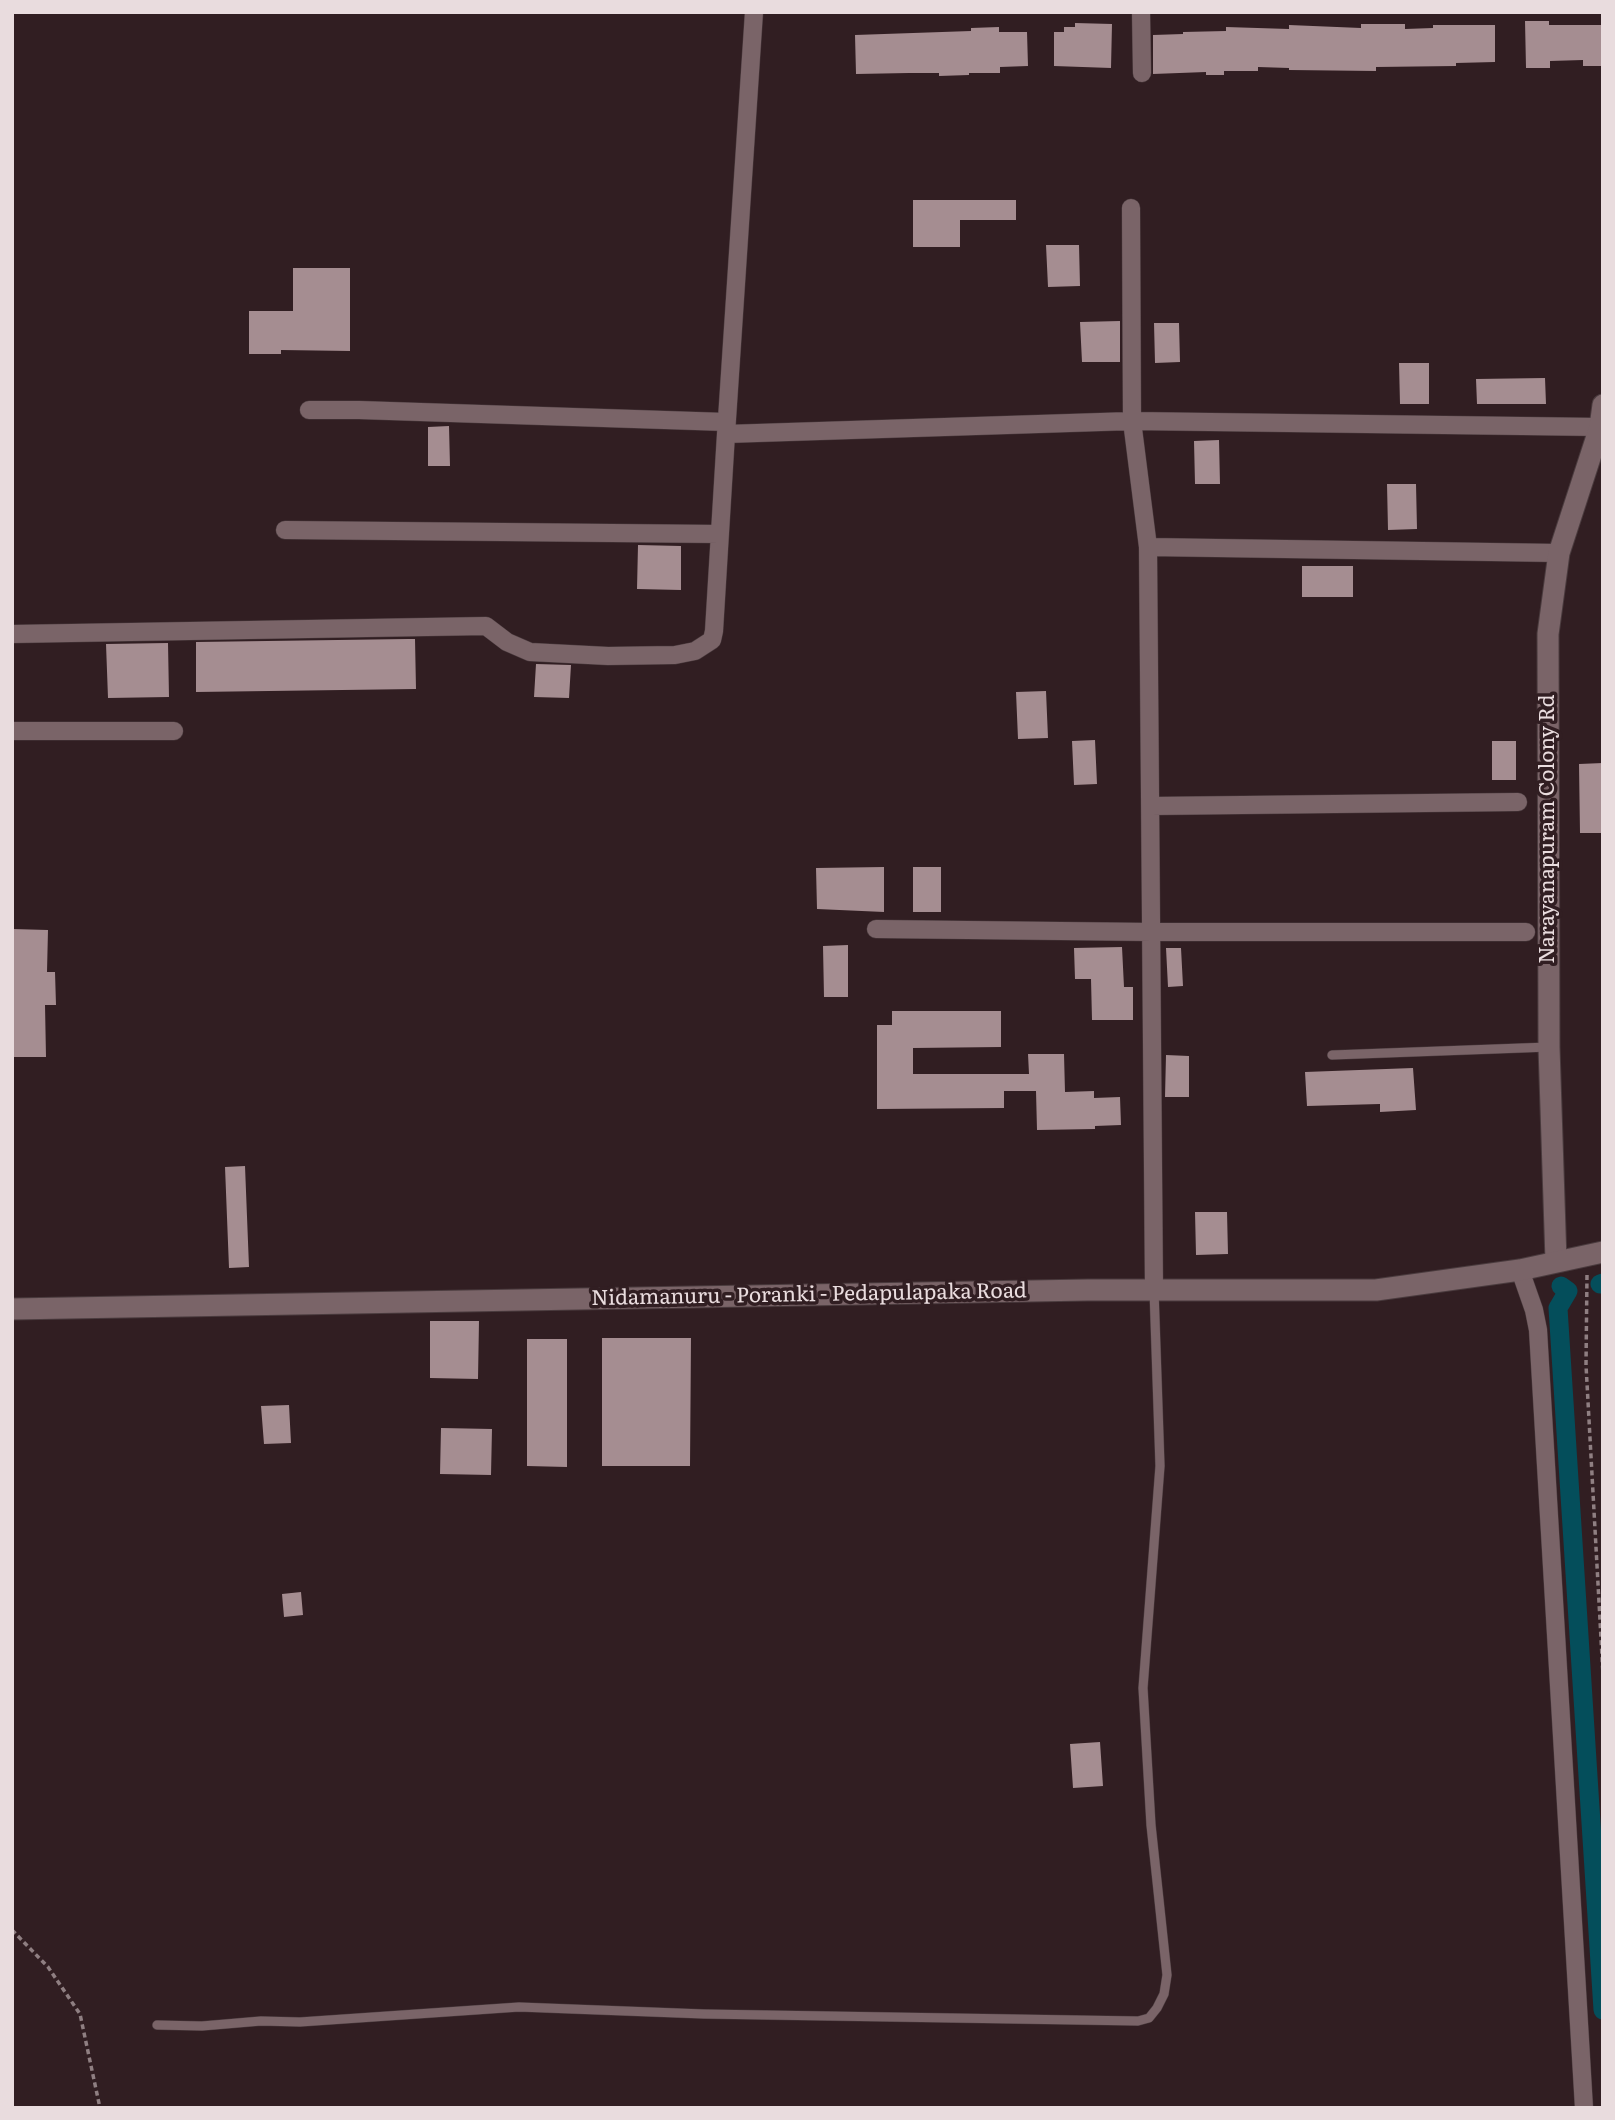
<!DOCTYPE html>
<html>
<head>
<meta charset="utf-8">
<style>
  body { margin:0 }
  #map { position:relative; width:1615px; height:2120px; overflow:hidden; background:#311e22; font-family:Literata,serif }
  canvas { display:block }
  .frame { position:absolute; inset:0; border:14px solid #e9dcde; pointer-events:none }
</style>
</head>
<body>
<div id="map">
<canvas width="1615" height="2120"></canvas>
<div class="frame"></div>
</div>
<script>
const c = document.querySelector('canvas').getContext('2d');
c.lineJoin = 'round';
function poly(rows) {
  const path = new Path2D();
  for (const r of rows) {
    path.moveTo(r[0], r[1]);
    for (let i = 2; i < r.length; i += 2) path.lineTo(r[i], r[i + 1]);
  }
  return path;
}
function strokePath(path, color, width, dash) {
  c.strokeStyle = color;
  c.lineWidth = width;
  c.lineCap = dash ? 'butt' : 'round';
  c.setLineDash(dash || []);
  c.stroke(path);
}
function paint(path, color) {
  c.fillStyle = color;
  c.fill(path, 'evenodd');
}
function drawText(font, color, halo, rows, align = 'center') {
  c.font = font + ' Literata,serif';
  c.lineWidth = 7;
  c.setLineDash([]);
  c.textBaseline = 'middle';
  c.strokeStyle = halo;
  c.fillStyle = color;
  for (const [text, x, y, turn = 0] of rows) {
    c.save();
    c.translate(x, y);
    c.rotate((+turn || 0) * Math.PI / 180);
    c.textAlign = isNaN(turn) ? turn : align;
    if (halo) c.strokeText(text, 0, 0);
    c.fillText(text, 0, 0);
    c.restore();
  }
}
strokePath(poly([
  [1600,1284,1603,1283],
  [1561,1286,1568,1291,1558,1308,1603,2010]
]), '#044e5b', 19);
paint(poly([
  [1525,21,1549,21,1549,25,1603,25,1603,66,1583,66,1583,60,1550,61,1550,68,1526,68],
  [1075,23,1112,24,1111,68,1054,66,1054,32,1064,32,1064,27,1075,27],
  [1361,24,1405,24,1405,29,1433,28,1433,25,1495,25,1495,62,1456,63,1456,66,1376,67,1376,71,1289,70,1289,68,1258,67,1258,71,1224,71,1224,75,1206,75,1206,72,1153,74,1153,35,1183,34,1183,32,1226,31,1226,27,1289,29,1289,25,1361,28],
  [999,27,999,32,1027,32,1028,66,1000,67,1000,73,969,73,969,75,939,76,939,73,909,73,856,74,855,35,971,31,971,28],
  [913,200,1016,200,1016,220,960,220,960,247,913,247],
  [1046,245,1079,245,1080,286,1048,287],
  [293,268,350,268,350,351,281,350,281,354,249,354,249,311,293,311],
  [1120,321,1120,362,1082,362,1080,322],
  [1154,323,1179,323,1180,362,1155,363],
  [1399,363,1429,363,1429,404,1400,404],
  [1545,378,1546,404,1477,404,1476,379],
  [449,426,450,466,428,466,428,427],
  [1219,440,1220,484,1195,484,1194,441],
  [1387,484,1416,484,1417,529,1388,530],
  [638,545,681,546,681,590,637,589],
  [1302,566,1353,566,1353,597,1302,597],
  [408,639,415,639,416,689,196,692,196,642],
  [168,643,169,697,108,698,106,644],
  [536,664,571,665,569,698,534,697],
  [1046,691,1048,738,1018,739,1016,692],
  [1095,740,1097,784,1074,785,1072,741],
  [1492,741,1516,741,1516,780,1492,780],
  [1603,763,1603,833,1580,833,1579,764],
  [884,867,884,912,817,909,816,868],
  [913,867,941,867,941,912,913,912],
  [12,929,48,930,47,972,55,972,56,1005,45,1005,46,1057,12,1057],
  [848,945,848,997,824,997,823,946],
  [1122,947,1124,987,1133,987,1133,1020,1092,1020,1091,979,1075,979,1074,948],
  [1166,948,1181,948,1183,986,1168,987],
  [892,1011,1001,1011,1001,1047,913,1048,913,1074,1029,1074,1028,1054,1064,1054,1065,1092,1094,1091,1094,1098,1120,1097,1121,1125,1095,1126,1095,1129,1037,1130,1036,1091,1004,1091,1004,1108,877,1109,877,1025,892,1025],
  [1166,1055,1189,1056,1189,1097,1165,1097],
  [1413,1068,1416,1110,1380,1112,1380,1104,1307,1106,1305,1072],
  [245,1166,249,1267,229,1268,225,1167],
  [1195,1212,1227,1212,1228,1254,1196,1255],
  [430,1321,479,1321,478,1379,430,1378],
  [602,1338,691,1338,690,1466,602,1466],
  [527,1339,567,1339,567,1467,527,1466],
  [289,1405,291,1443,264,1444,261,1406],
  [441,1428,492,1429,491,1475,440,1474],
  [301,1592,303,1615,284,1617,282,1594],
  [1100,1742,1103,1786,1073,1788,1070,1744]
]), '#a58d91');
const service = poly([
  [1332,1055,1549,1047],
  [157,2025,202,2026,261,2021,300,2022,519,2007,704,2014,1138,2021,1149,2018,1157,2008,1164,1994,1167,1975,1151,1825,1143,1688,1160,1466,1154,1290]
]);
const minor = poly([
  [754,12,726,434,1132,421,1600,427],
  [1141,12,1142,73],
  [1131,208,1132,421,1148,547,1154,1289],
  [309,410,359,410,726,422],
  [285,530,720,534],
  [1148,547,1559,553],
  [12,634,486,626,507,642,530,652,608,656,675,655,695,651,712,640,714,631,726,434],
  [12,731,174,731],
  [1151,806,1518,802],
  [876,929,1152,932,1526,932],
  [1520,1270,1534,1310,1538,1330,1584,2108]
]);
const tertiary = poly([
  [1556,1261,1549,1047,1548,634,1559,553,1600,427,1603,405]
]);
const secondary = poly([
  [12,1309,1088,1290,1376,1290,1520,1270,1603,1252]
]);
strokePath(service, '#4a3b3e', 10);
strokePath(minor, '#4a3b3e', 19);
strokePath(tertiary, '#4a3b3e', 23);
strokePath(secondary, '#4a3b3e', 23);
strokePath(poly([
  [1587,1275,1586,1365,1603,1675],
  [12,1930,48,1967,80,2014,100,2108]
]), '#8f7f82', 3.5, [5, 3.5]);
strokePath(service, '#7a6468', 9);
strokePath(minor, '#7a6468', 18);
strokePath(tertiary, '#7a6468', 21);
strokePath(secondary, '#7a6468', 21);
drawText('21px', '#e9dcde', '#311e22', [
  ["Narayanapuram Colony Rd",1548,829,-90],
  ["Nidamanuru - Poranki - Pedapulapaka Road",809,1295,-1]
]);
</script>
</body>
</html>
